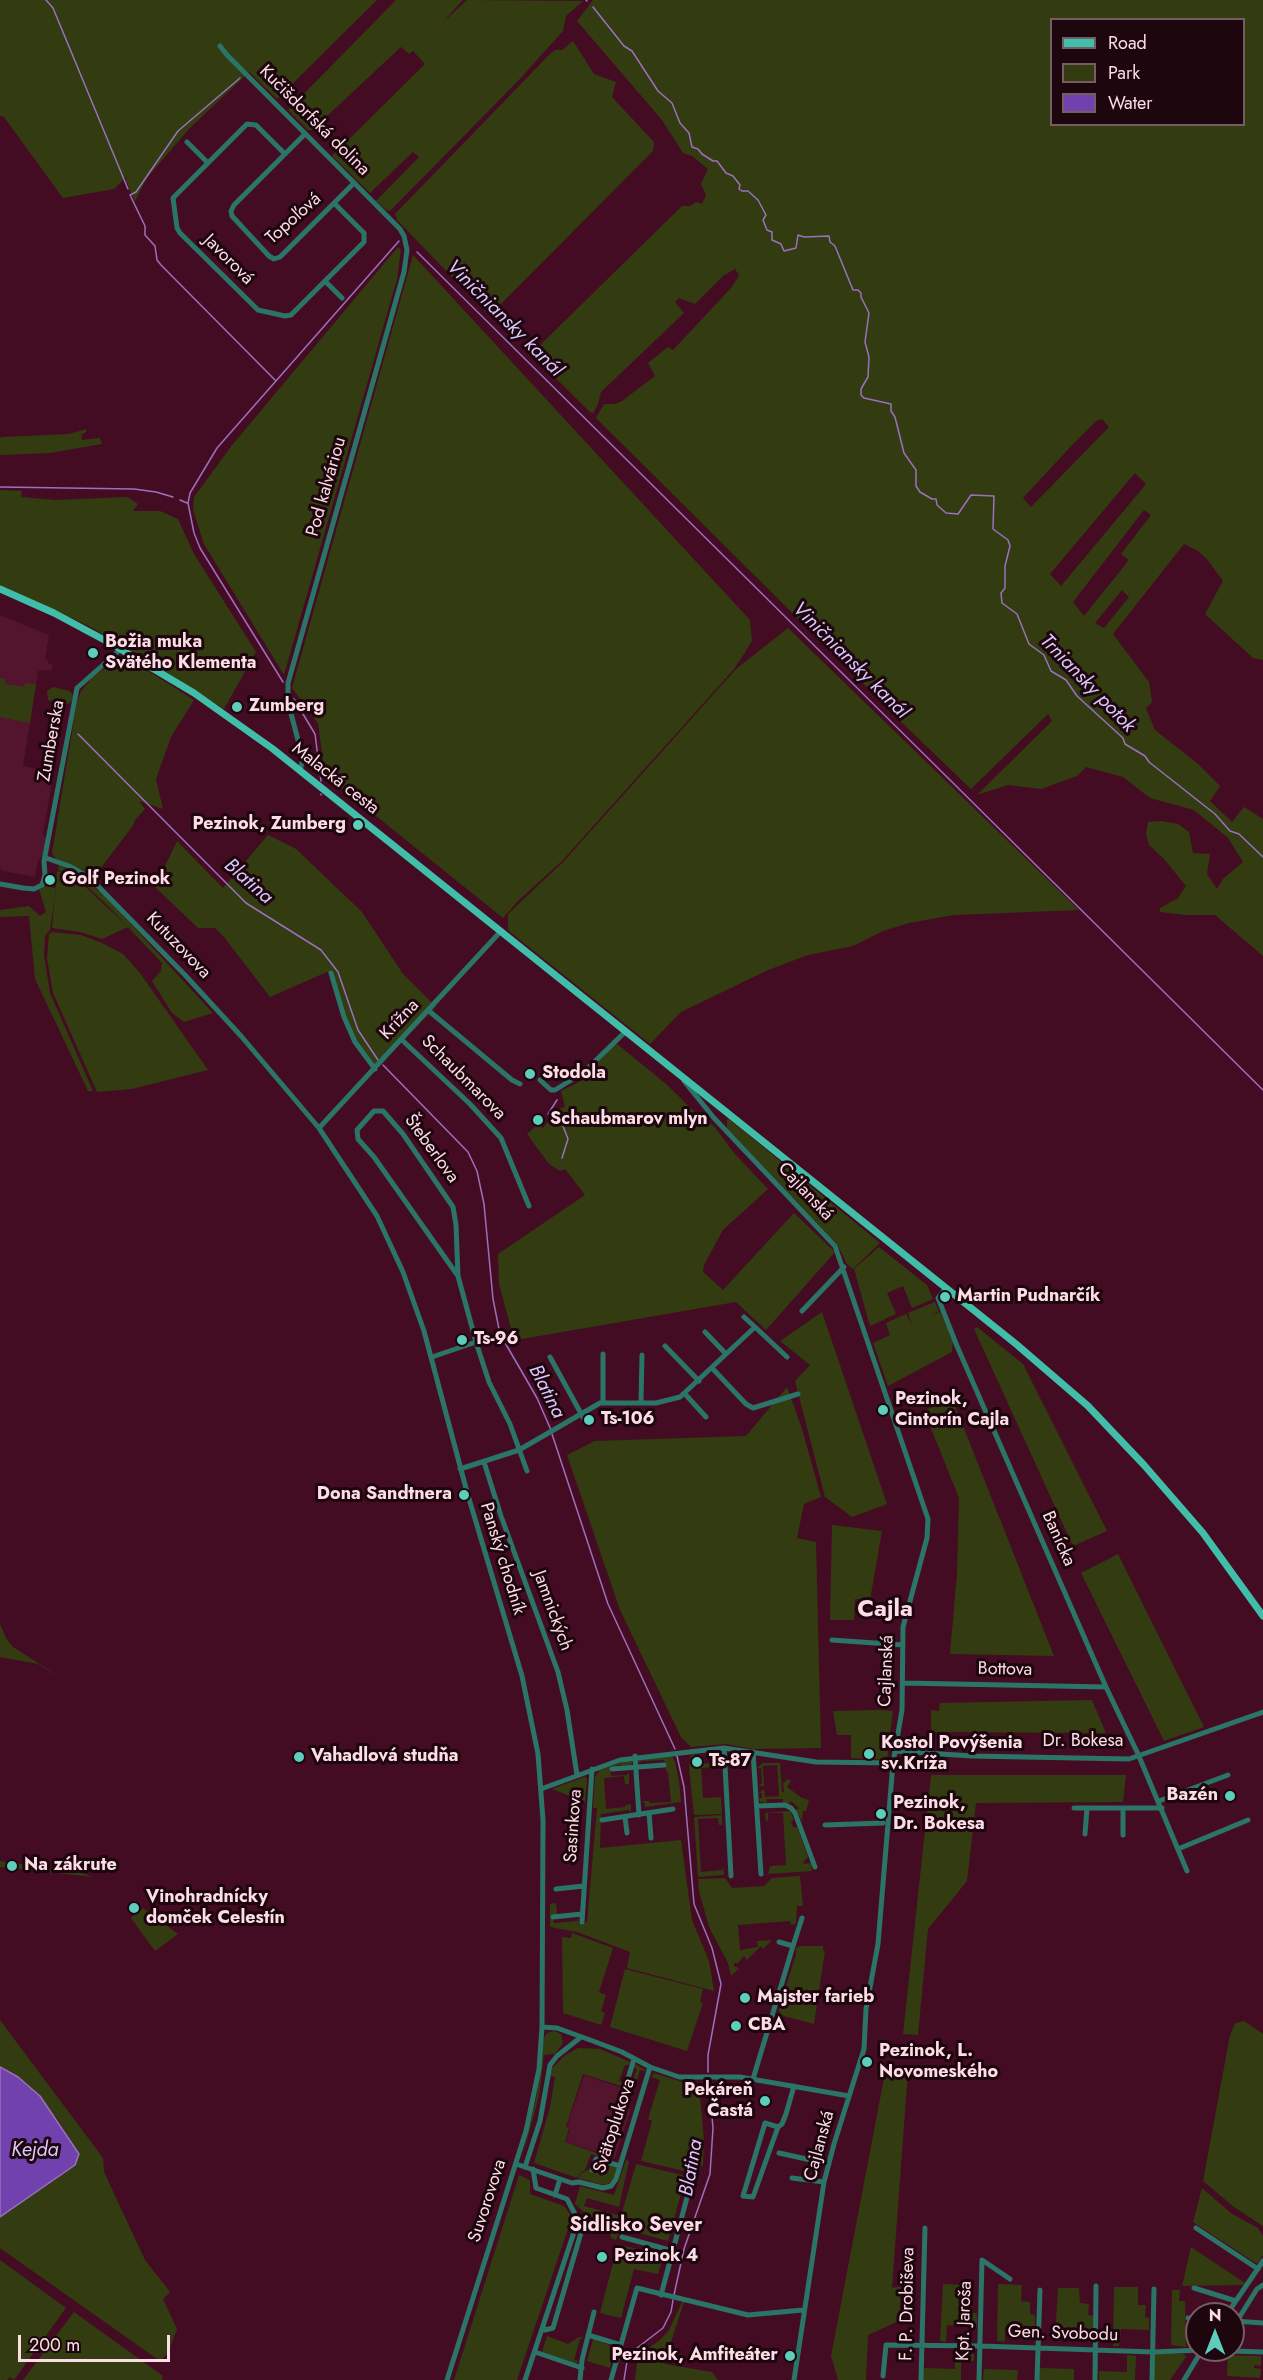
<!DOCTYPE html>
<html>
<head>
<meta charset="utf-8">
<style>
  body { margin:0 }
  #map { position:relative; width:1263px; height:2380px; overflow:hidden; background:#440c23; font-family:Jost,sans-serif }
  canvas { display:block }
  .legend { position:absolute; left:1050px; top:18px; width:195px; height:108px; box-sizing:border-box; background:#1d060d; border:2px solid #765c63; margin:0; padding:8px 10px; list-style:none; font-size:18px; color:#fcdde5 }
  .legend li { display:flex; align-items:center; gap:12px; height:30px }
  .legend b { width:30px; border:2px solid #765c63 }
  .north { position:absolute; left:1185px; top:2302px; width:60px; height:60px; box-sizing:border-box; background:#1d060d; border:2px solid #765c63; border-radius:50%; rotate:0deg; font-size:16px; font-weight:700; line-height:24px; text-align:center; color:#fcdde5 }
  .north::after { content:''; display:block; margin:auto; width:21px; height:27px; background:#5ccebb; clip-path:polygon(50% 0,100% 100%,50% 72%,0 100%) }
  .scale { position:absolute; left:18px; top:2335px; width:152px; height:27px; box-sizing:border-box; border:3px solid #fcdde5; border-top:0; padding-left:8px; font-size:18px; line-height:21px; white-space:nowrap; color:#fcdde5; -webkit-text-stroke:4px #1d060d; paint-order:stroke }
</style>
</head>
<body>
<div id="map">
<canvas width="1263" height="2380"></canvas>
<ul class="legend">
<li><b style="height:8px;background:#40beaa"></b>Road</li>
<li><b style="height:16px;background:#323c10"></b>Park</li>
<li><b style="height:16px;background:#7141ad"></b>Water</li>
</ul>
<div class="north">N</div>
<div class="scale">200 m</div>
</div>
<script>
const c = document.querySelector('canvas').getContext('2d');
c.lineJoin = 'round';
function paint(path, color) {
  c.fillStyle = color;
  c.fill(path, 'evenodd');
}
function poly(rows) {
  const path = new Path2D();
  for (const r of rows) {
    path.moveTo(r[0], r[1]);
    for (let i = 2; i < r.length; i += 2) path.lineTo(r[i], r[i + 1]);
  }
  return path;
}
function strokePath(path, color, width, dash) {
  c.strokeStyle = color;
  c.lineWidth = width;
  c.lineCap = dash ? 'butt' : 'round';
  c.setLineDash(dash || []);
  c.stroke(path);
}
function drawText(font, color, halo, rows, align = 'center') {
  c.font = font + ' Jost,sans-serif';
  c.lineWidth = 6;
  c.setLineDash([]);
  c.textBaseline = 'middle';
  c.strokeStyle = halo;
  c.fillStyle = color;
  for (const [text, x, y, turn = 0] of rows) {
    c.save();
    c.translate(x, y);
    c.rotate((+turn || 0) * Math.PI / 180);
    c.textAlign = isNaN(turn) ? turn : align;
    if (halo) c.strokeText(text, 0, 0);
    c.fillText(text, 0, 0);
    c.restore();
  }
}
paint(poly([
  [0,615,49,635,45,659,49,660,48,664,53,665,52,670,38,671,23,766,54,772,43,834,46,839,43,855,38,860,35,877,2,871,0,868],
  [584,2075,632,2091,627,2108,631,2110,615,2158,566,2142,570,2128,567,2127]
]), '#53142e');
paint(poly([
  [0,0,377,0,277,99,249,72,189,129,147,178,135,201,126,181,127,176,114,189,63,198,4,117,0,116],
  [396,0,463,0,442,23,467,0,583,1,566,16,563,31,518,81,390,211,386,210,376,201,419,157,413,152,370,193,332,156,425,64,413,51,409,54,401,47,312,130,308,130,288,110],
  [593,0,1263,0,1263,660,1253,658,1205,614,1223,581,1207,559,1198,551,1184,544,1113,634,1149,682,1152,702,1146,708,1155,730,1198,764,1220,786,1210,801,1232,822,1244,807,1263,819,1263,956,1215,915,1187,915,1160,912,1160,908,1178,898,1186,886,1164,859,1149,845,1146,834,1148,822,1161,821,1178,824,1189,832,1193,853,1210,854,1207,874,1217,889,1223,879,1243,862,1228,838,1194,810,1150,798,1123,777,1086,767,1077,776,1041,789,1008,785,977,795,1052,721,1048,714,971,789,896,717,889,702,880,700,596,418,604,404,615,404,622,401,655,376,648,363,668,347,673,350,732,287,739,275,735,269,723,276,695,304,679,298,675,302,684,313,601,392,598,404,593,413,590,412,531,354,682,206,690,206,696,202,702,204,706,195,701,184,708,169,692,156,683,153,662,120,577,21],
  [1052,20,1244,20,1244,124,1052,124],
  [1102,419,1109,427,1031,507,1023,498,1075,442,1096,421],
  [1135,473,1146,484,1061,586,1050,574],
  [1144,510,1151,515,1121,554,1129,560,1084,616,1073,602],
  [1122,590,1129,597,1104,628,1095,623],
  [573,41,594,74,616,82,612,97,654,142,653,151,493,312,486,312,397,220,395,214,548,56,555,50,562,50],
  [398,247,401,250,397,279,284,675,204,544,193,510,194,497,233,444],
  [413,255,750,620,752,641,735,668,562,861,518,901,503,918,325,775,318,723,292,688],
  [86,429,86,432,81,435,82,440,100,438,102,444,50,453,0,455,0,438,2,437,69,434],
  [0,490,22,491,21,497,55,500,127,497,138,504,133,511,160,511,178,519,194,554,256,652,224,709,89,626,0,586],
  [788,628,1079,910,954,915,909,923,883,931,853,946,808,955,768,970,681,1012,650,1044,510,932,508,929,508,914,564,861,736,669],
  [125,656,194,700,171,737,156,779,163,809,139,801,145,809,135,820,132,827,93,878,83,870,56,859,52,853,77,702,81,691,92,678,117,658],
  [0,678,5,679,5,684,24,687,25,683,36,684,30,723,0,717],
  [53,687,70,691,73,696,71,702,65,705,48,700,47,691],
  [268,835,296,849,362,912,403,974,436,1007,375,1069,355,1042,331,973,327,972,270,997,224,937,215,928,198,928,155,887,177,841,223,888],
  [59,865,76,872,107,898,213,1013,184,1022,172,1013,152,981,161,971,162,963,109,907,79,879,58,870],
  [57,871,75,877,128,927,102,939,80,932,52,928],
  [44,886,56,888,50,930,45,936,44,955,50,993,93,1091,88,1091,35,979,29,916,0,917,0,910,29,906,40,916,46,912,39,889],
  [52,932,81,935,100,942,123,954,140,973,208,1070,132,1089,97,1092,53,993,47,958,49,934],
  [616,1043,666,1084,703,1120,714,1126,734,1153,768,1189,723,1230,704,1265,703,1272,723,1290,794,1213,835,1252,766,1330,736,1302,516,1340,512,1332,499,1284,498,1254,585,1195,565,1169,560,1171,549,1164,527,1134,538,1124,543,1128,558,1109,565,1107,561,1091,579,1082],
  [729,1119,880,1243,853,1269,847,1264,837,1244,727,1128,727,1120],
  [879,1247,927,1285,933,1299,912,1308,903,1286,887,1293,896,1314,870,1326,854,1269],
  [935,1302,939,1311,931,1315,940,1312,953,1340,952,1352,888,1386,873,1343,890,1335,886,1323,906,1314,912,1325,908,1313],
  [822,1312,887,1504,852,1517,825,1497,795,1381,810,1365,780,1341],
  [977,1327,1023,1364,1107,1531,1073,1546,974,1329],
  [787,1387,802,1429,821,1497,804,1504,797,1538,816,1542,821,1748,753,1749,726,1744,691,1747,681,1737,620,1610,567,1455,595,1441,746,1436],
  [952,1398,1054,1656,950,1654,957,1573,959,1498,924,1411],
  [832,1525,882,1531,870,1600,855,1599,854,1620,830,1620],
  [1118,1554,1204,1727,1164,1741,1081,1573],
  [0,1624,7,1640,13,1647,63,1679,38,1664,0,1657],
  [1092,1700,1106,1733,931,1732,931,1710,939,1711,940,1703],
  [878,1710,893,1711,887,1760,851,1758,851,1735,837,1735,833,1711],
  [695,1754,696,1764,721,1763,723,1766,701,1768,703,1798,721,1797,722,1814,694,1815,689,1767,691,1755],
  [672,1756,675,1762,679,1781,681,1802,645,1807,645,1803,641,1801,649,1801,650,1803,671,1802,668,1772,666,1771,664,1760,641,1761,640,1763,638,1761,640,1759],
  [629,1760,632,1762,631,1766,617,1765,617,1768,610,1769,611,1776,627,1775,629,1772,629,1784,625,1784,624,1776,604,1778,606,1809,625,1807,626,1805,631,1804,631,1813,629,1810,601,1814,600,1848,681,1840,692,1920,709,1961,714,1991,627,1968,630,1952,577,1932,550,1927,550,1904,556,1903,557,1914,553,1919,554,1923,577,1921,577,1917,579,1923,587,1922,597,1808,593,1808,595,1777,600,1770],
  [763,1763,780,1763,782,1792,784,1792,783,1783,788,1779,791,1781,787,1787,802,1798,809,1800,806,1811,803,1811,802,1821,796,1810,799,1808,791,1801,789,1804,783,1803,783,1799,767,1799,767,1803,760,1802,759,1798,762,1798,762,1793,759,1793,764,1789,765,1797,779,1796,777,1765,763,1766,764,1787,759,1785,762,1783,761,1768,757,1768],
  [931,1775,1126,1775,1123,1802,976,1803,967,1881,928,1929,918,2035,903,2034],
  [584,1777,586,1777,587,1780,585,1802,552,1789],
  [790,1811,794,1820,791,1821,793,1827,797,1827,808,1857,803,1862,804,1864,811,1863,812,1871,768,1874,770,1866,786,1865,783,1813,768,1813,768,1821,766,1821,765,1813],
  [722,1815,722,1825,719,1825,718,1818,698,1819,701,1872,722,1870,723,1866,724,1875,698,1877,694,1817],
  [0,1861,78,1872,94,1877,0,1867],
  [800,1876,803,1906,797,1906,796,1924,791,1925,790,1921,738,1925,740,1950,758,1947,757,1941,772,1940,763,1949,761,1946,747,1960,744,1956,738,1963,734,1963,734,1966,739,1968,731,1976,728,1963,709,1927,699,1891,698,1879,725,1878,732,1888,764,1886,772,1878],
  [143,1908,178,1934,155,1951,131,1918],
  [572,1933,613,1948,599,1992,606,1995,601,2011,605,2013,601,2025,563,2013,562,1937,571,1938],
  [800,1946,823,1946,823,1951,825,1951,814,2024,780,2015,779,2009,796,1954,796,1948],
  [625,1969,703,1989,700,2002,703,2003,687,2051,610,2027],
  [0,2020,103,2158,104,2172,145,2260,170,2292,163,2299,177,2329,168,2353,160,2361,0,2248,0,2217,75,2165,79,2154,58,2120,18,2077,0,2067],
  [1244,2021,1263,2034,1263,2226,1234,2207,1203,2181,1230,2035,1235,2023],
  [554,2031,561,2034,563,2043,555,2054,544,2055,539,2096,521,2162,537,2094,543,2040,547,2033],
  [578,2048,600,2049,630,2062,629,2065,625,2065,619,2081,631,2085,637,2069,634,2067,635,2064,647,2071,640,2070,634,2090,583,2074,566,2127,569,2128,565,2142,605,2156,604,2158,591,2154,585,2170,579,2174,577,2178,534,2163,550,2107,555,2077,550,2076,552,2068,564,2056],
  [908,2071,892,2288,901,2286,899,2321,868,2335,866,2380,838,2380,831,2356,885,2073],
  [654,2073,683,2082,699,2084,704,2141,703,2165,693,2173,641,2161,652,2121,648,2119,660,2080,651,2077],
  [626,2160,629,2161,619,2207,587,2198,584,2206,621,2216,636,2164,686,2176,668,2241,621,2228,616,2240,611,2238,608,2223,587,2215,575,2204,580,2186,614,2195],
  [601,2164,617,2168,614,2178,609,2183,603,2185,578,2178,580,2174,588,2170,599,2172],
  [519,2175,530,2180,530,2194,564,2206,572,2217,517,2380,454,2380],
  [1202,2188,1232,2214,1258,2228,1263,2236,1263,2255,1257,2264,1193,2222],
  [618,2244,663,2256,658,2274,634,2269,621,2318,600,2313],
  [1191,2247,1245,2283,1243,2285,1182,2286],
  [0,2260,66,2308,14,2380,10,2377,7,2380,0,2380],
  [943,2284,964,2285,963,2300,972,2300,972,2313,977,2313,977,2327,947,2325,946,2342,940,2341],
  [998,2284,1022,2285,1021,2301,1030,2302,1030,2314,1035,2315,1035,2328,1005,2327,1005,2342,997,2341],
  [1114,2287,1138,2287,1138,2305,1146,2305,1145,2317,1149,2318,1149,2330,1121,2329,1119,2346,1113,2346],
  [1058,2288,1079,2288,1080,2303,1089,2304,1088,2315,1093,2316,1093,2329,1063,2328,1062,2338,1055,2339],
  [1172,2290,1180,2290,1179,2301,1185,2301,1186,2347,1171,2345],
  [682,2302,684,2302,664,2364,712,2372,718,2380,635,2380,637,2362,635,2363,638,2356,660,2340,669,2330],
  [74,2312,163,2376,162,2380,23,2380],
  [547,2336,568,2344,579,2337,584,2338,580,2339,574,2360,579,2361,575,2364,542,2352],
  [593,2339,614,2347,610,2368,587,2361],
  [955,2354,974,2354,974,2361,961,2362,961,2380,923,2380,924,2368,955,2369],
  [1154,2354,1184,2354,1186,2357,1170,2380,1154,2380],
  [1127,2355,1136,2356,1135,2380,1099,2380,1099,2371,1127,2372],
  [1228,2355,1261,2356,1261,2366,1254,2365,1254,2368,1261,2369,1260,2378,1227,2376],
  [1039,2368,1074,2369,1074,2380,1039,2380],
  [984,2369,1018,2370,1017,2380,983,2380]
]), '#323c10');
const water = poly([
  [0,2067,18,2077,40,2096,79,2154,75,2165,0,2217,0,2067]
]);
paint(water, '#7141ad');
strokePath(water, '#9b70be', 1.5);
strokePath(poly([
  [46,0,53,8,128,189],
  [586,0,587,1],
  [593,7,624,46,632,51,658,91,672,103,680,123,689,133,692,147,698,149,702,154,713,161,717,161,726,173,733,176,740,185,739,189,742,191,748,191,758,200,766,215,763,220,767,230,772,232,772,240,781,244,784,251,796,248,798,235,804,237,829,236,830,242,835,246,853,290,858,290,861,293,861,297,869,313,865,342,869,357,868,377,861,389,861,395,864,398,891,404,891,411,895,417,904,453,916,470,916,486,920,492,932,499,936,499,937,505,946,513,958,514,971,495,994,496,993,529,1008,540,1010,546,1005,566,1005,588,1001,593,1002,603,1017,614,1029,644,1044,655,1051,671,1066,680,1077,696,1123,738,1125,744,1145,756,1149,762,1215,814,1230,831,1239,834,1263,857],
  [240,78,178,131,136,192,130,195,145,226,145,235,155,246,157,260,161,265,276,381],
  [417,252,1263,1090],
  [0,487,134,489,156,492,173,497],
  [180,500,187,503],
  [283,682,200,548,194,533,188,503,190,493,217,448,399,241],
  [294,699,315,734,321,781],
  [78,734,246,903,321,950,338,972,358,1030,378,1060],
  [321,795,321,794],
  [383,1065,468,1152,477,1171,484,1204,493,1299,500,1334,537,1398,551,1430],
  [561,1111,565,1119,563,1126,568,1139,562,1158],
  [548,1114,557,1100],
  [552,1434,608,1604,675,1749],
  [677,1756,684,1787,694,1904,712,1948,721,1984,708,2055,708,2072],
  [674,2295,684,2249,710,2174,713,2128,709,2083],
  [624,2380,628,2355,663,2328,671,2312,673,2300]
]), '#9b70be', 1.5);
strokePath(poly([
  [220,46,227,55,400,229,404,236,407,250,404,272,288,683,288,702,303,759,300,770],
  [305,134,234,205,231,211,232,216,269,256,274,259,280,257,354,183],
  [187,142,208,163],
  [285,154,256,125,247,124,173,198,177,228,180,233,258,310,285,316,291,315,364,242,364,233,334,203],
  [325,281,342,298],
  [46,858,69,866,89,877,185,975,241,1036,319,1128,377,1216,403,1272,424,1331,467,1492,522,1676,538,1754,543,1820,542,2027,539,2069,526,2131,447,2380],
  [0,884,23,888,34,889,42,885,45,875,44,861,77,688,121,649],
  [331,973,344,1017,355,1042,375,1069],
  [429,1011,512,1080,520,1084],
  [402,1040,470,1104,501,1138,529,1206],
  [540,1080,551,1090,555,1090,584,1072,626,1031],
  [684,1081,714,1118,835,1246,928,1519,927,1538,903,1627,902,1710,893,1763,878,1944,866,2009,864,2049,834,2144,824,2182,794,2380],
  [319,1128,501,931],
  [458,1276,456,1225,453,1207,403,1134,383,1111,374,1111,357,1130,358,1139,374,1157,458,1276,476,1342,489,1382,510,1424,527,1471],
  [946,1288,938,1298,957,1346,1106,1687,1138,1754,1187,1871],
  [802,1311,844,1267],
  [744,1317,755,1327],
  [705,1332,726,1354],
  [665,1346,699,1381],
  [432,1357,476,1342],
  [550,1357,584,1419],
  [712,1368,746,1404,753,1408,798,1394],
  [685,1394,706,1417],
  [603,1402,603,1354],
  [641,1402,642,1355],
  [484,1462,501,1516,558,1672,567,1710,577,1775],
  [460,1469,519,1450,600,1403,656,1403,680,1397,755,1327,787,1357],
  [832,1640,903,1645],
  [903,1683,1106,1687],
  [724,1748,731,1876],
  [895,1751,972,1756,1129,1759,1263,1712],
  [753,1752,761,1874],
  [635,1756,639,1815],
  [612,1769,664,1765],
  [541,1789,620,1760,724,1748,816,1762,893,1763],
  [1159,1801,1228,1775],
  [757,1806,785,1805,791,1808,795,1813,815,1867],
  [1074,1808,1162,1808],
  [649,1813,651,1838],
  [625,1817,627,1833],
  [602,1820,673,1809],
  [825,1825,883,1823],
  [1085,1834,1087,1808],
  [1123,1835,1123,1808],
  [1178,1849,1248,1820],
  [556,1889,584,1886],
  [553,1917,582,1914],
  [582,1922,592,1769],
  [793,1946,802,1918],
  [542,2027,557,2028,593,2041,622,2052,650,2067,679,2077,740,2077,849,2096],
  [753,2079,793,1946,779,1942],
  [627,2082,634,2059],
  [778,2127,765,2123,743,2196,753,2197,778,2127,782,2124,786,2114,794,2086],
  [779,2153,829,2164],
  [516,2164,572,2183,579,2182,603,2188,611,2186,616,2179,650,2067],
  [525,2167,540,2121,550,2065,557,2056,581,2037],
  [533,2169,536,2188,567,2199,578,2220,580,2220,583,2226,553,2328,545,2330,543,2327],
  [592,2170,596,2159,620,2166],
  [792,2178,824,2182],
  [555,2195,560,2179],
  [1196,2228,1258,2269],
  [622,2237,673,2251],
  [1194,2288,1236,2301],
  [661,2295,693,2175],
  [1227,2314,1263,2261],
  [1188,2318,1197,2319],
  [1235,2321,1263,2323],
  [1237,2321,1257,2289,1263,2285],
  [588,2335,621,2345],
  [535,2352,582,2368],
  [883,2376,886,2345,980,2346,1153,2352,1202,2350,1263,2352],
  [525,2380,578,2220],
  [580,2380,582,2360,594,2312],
  [611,2380,637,2288,748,2315,803,2310],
  [921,2380,925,2228],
  [979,2380,982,2260,1010,2279],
  [1037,2380,1040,2290],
  [1095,2380,1096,2286],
  [1152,2380,1154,2289],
  [1184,2380,1202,2350]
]), '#2b7468', 5);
strokePath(poly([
  [0,589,54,613,110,643,194,693,273,749,1016,1344,1088,1406,1144,1465,1203,1533,1263,1616]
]), '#40beaa', 7);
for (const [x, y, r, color] of [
  [93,653,6,"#5ccebb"],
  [237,707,6,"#5ccebb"],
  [358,825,6,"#5ccebb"],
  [50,880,6,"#5ccebb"],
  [530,1074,6,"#5ccebb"],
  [538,1120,6,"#5ccebb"],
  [945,1297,6,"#5ccebb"],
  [462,1340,6,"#5ccebb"],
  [883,1410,6,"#5ccebb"],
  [589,1420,6,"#5ccebb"],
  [464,1495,6,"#5ccebb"],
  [869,1754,6,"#5ccebb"],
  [299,1757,6,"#5ccebb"],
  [697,1762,6,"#5ccebb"],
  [1230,1796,6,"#5ccebb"],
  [881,1814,6,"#5ccebb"],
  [12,1866,6,"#5ccebb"],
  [134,1908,6,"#5ccebb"],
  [745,1998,6,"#5ccebb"],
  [736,2026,6,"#5ccebb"],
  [867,2062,6,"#5ccebb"],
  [765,2101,6,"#5ccebb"],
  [602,2257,6,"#5ccebb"],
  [790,2356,6,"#5ccebb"]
]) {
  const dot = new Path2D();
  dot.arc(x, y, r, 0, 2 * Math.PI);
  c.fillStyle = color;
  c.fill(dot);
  strokePath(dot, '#1d060d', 2);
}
drawText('18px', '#fcdde5', '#1d060d', [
  ["Kučišdorfská dolina",314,121,45],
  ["Topoľová",294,219,-42],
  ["Javorová",228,260,45],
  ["Pod kalváriou",327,487,-74],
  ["Zumberska",52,741,-80],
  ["Malacká cesta",335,779,38],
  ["Kutuzovova",178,946,46],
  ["Krížna",400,1020,-47],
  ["Schaubmarova",463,1078,45],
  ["Šteberlova",431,1149,54],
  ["Cajlanská",805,1192,47],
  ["Banícka",1058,1539,66],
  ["Panský chodník",502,1559,73],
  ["Jamnických",552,1611,70],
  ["Bottova",1005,1670,1],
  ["Cajlanská",887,1671,-88],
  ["Dr. Bokesa",1083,1742],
  ["Sasinkova",574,1826,-86],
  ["Svätoplukova",615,2126,-72],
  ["Cajlanská",820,2146,-75],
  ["Suvorovova",488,2201,-72],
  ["F. P. Drobiševa",908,2304,-89],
  ["Kpt. Jaroša",965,2321,-88],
  ["Gen. Svobodu",1063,2334,2]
]);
drawText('bold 18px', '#fcdde5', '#1d060d', [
  ["Božia muka",105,643],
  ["Svätého Klementa",105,664],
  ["Zumberg",249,707],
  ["Pezinok, Zumberg",346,825,"right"],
  ["Golf Pezinok",62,880],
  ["Stodola",542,1074],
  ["Schaubmarov mlyn",550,1120],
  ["Martin Pudnarčík",957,1297],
  ["Ts-96",474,1340],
  ["Pezinok,",895,1400],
  ["Cintorín Cajla",895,1421],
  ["Ts-106",601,1420],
  ["Dona Sandtnera",452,1495,"right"],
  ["Kostol Povýšenia",881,1744],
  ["sv.Kríža",881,1765],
  ["Vahadlová studňa",311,1757],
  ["Ts-87",709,1762],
  ["Bazén",1218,1796,"right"],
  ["Pezinok,",893,1804],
  ["Dr. Bokesa",893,1825],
  ["Na zákrute",24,1866],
  ["Vinohradnícky",146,1898],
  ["domček Celestín",146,1919],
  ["Majster farieb",757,1998],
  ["CBA",748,2026],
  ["Pezinok, L.",879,2052],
  ["Novomeského",879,2073],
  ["Pekáreň",753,2091,"right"],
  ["Častá",753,2112,"right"],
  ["Pezinok 4",614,2257],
  ["Pezinok, Amfiteáter",778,2356,"right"]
], 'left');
drawText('italic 20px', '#dac7fe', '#1d060d', [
  ["Viničniansky kanál",504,319,45],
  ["Viničniansky kanál",850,661,45],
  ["Trniansky potok",1087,684,46],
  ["Blatina",248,882,41],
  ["Blatina",546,1392,63],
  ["Kejda",35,2151],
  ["Blatina",692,2168,-80]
]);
drawText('bold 20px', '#fcdde5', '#1d060d', [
  ["Sídlisko Sever",636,2226]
]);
drawText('bold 24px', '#fcdde5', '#1d060d', [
  ["Cajla",885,1610]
]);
</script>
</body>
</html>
